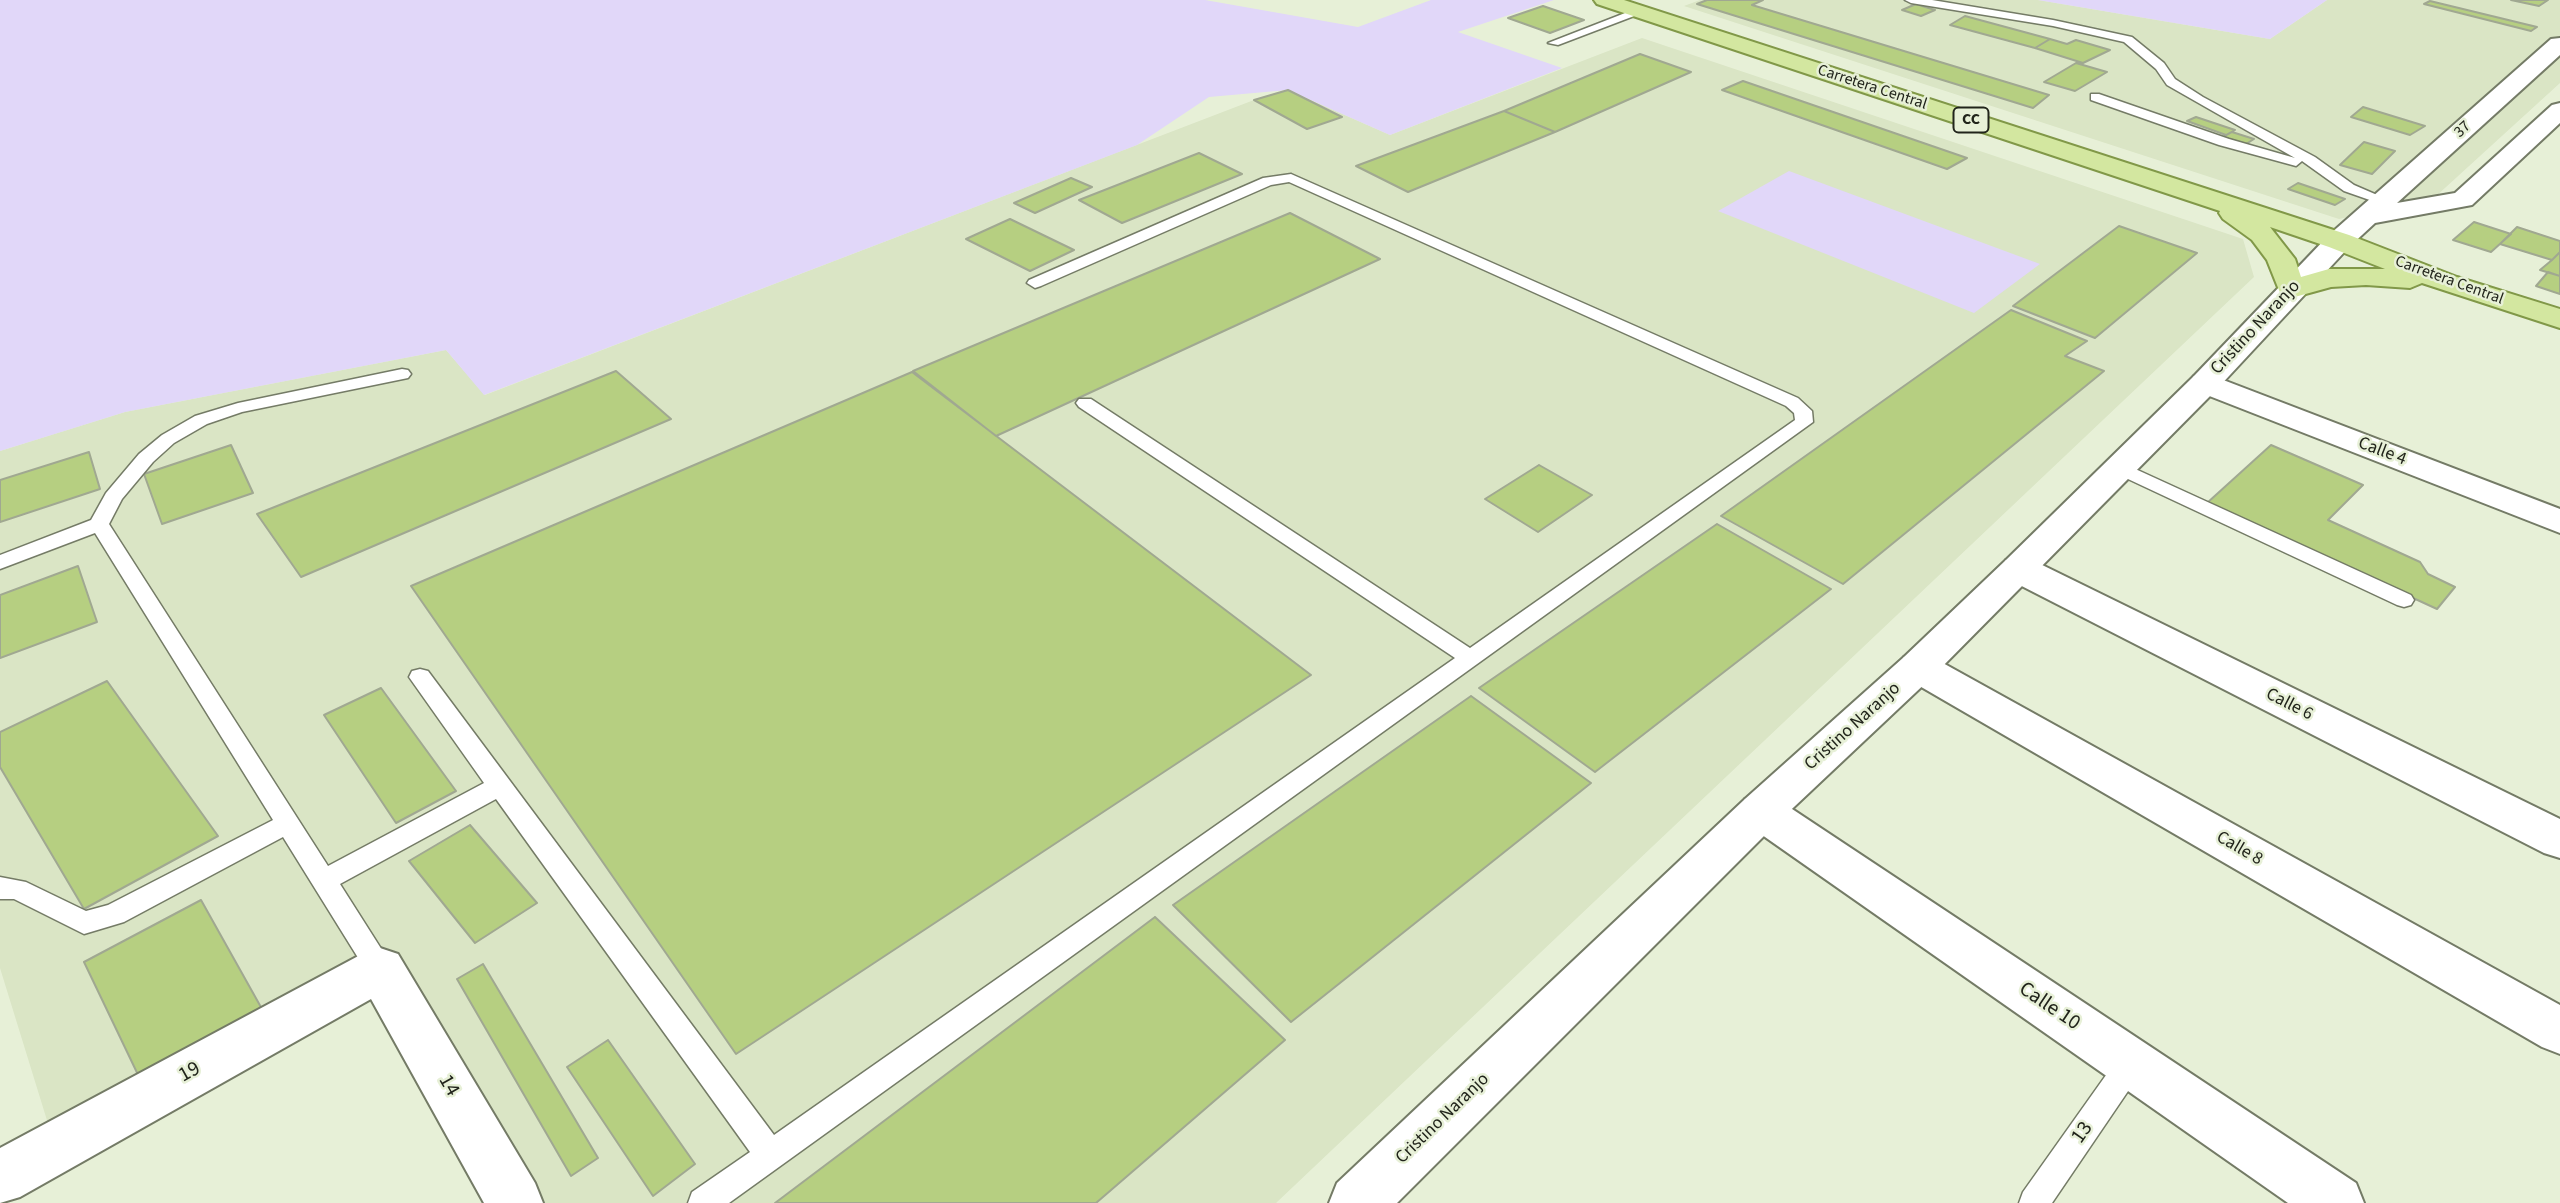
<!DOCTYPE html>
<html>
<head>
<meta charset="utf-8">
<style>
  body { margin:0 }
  canvas { display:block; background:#e7f0d7 }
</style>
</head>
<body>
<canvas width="2560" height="1203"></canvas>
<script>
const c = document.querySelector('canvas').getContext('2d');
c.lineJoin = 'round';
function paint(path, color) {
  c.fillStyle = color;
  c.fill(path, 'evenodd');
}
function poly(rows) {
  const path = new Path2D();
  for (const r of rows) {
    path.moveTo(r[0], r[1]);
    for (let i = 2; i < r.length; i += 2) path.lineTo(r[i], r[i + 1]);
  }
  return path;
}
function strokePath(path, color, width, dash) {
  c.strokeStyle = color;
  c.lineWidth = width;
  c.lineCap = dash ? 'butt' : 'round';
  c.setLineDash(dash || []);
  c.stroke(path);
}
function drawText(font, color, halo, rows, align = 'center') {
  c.font = font + ' "Source Sans 3",sans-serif';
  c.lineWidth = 5;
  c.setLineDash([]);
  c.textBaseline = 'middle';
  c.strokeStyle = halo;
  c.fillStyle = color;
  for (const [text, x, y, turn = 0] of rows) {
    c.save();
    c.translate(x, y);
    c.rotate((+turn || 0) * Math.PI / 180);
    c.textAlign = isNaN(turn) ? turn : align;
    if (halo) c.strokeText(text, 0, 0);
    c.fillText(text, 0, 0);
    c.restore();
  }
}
paint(poly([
  [1700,0,2038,0,2270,39,2327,0,2560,0,2560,83,2434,198,2339,219,1684,6],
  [1642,38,2243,239,2254,277,1276,1203,541,1203,401,975,62,1169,0,968,0,451,125,412,446,350,485,395,1254,100,1288,90,1390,135]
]), '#dae5c5');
paint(poly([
  [0,0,1205,0,1358,27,1431,0,1554,0,1458,32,1562,68,1390,135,1288,90,1209,97,1137,145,484,395,446,350,125,412,0,451],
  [2038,0,2327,0,2270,39],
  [1789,171,2040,264,1974,313,1718,211]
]), '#e1d7f9');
const building = poly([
  [1707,0,1763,0,1752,5,2049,95,2033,108,1697,4,1707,0],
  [2511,0,2548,0,2539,6,2511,0],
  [2430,1,2537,27,2531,31,2424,4,2430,1],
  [1916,4,1935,10,1921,16,1902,10,1916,4],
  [1543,6,1584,20,1550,33,1508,18,1543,6],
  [1965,16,2050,39,2035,48,1950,25,1965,16],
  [2050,39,2067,44,2076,40,2110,50,2083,63,2035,48,2050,39],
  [1640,54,1691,72,1555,132,1504,111,1640,54],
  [2076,63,2107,72,2075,91,2044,82,2076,63],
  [1743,81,1967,158,1947,169,1722,90,1743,81],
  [1288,90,1342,117,1307,129,1254,100,1288,90],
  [2363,107,2425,126,2410,135,2351,117,2363,107],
  [1504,111,1555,132,1408,192,1356,166,1504,111],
  [2196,117,2235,130,2226,135,2187,121,2196,117],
  [2232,132,2254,139,2246,144,2223,137,2232,132],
  [2364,142,2395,151,2372,174,2340,165,2364,142],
  [1199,153,1242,174,1122,223,1079,200,1199,153],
  [1071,178,1092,187,1035,213,1014,203,1071,178],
  [2298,183,2345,199,2335,205,2288,189,2298,183],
  [1290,213,1380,259,996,436,913,371,1290,213],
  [1010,219,1074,250,1030,271,966,239,1010,219],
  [2474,222,2511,234,2491,252,2453,240,2474,222],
  [2119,226,2197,253,2095,338,2013,306,2119,226],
  [2517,227,2560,241,2560,252,2552,260,2500,244,2517,227],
  [2560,252,2560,276,2540,270,2552,260,2560,252],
  [2548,272,2560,276,2560,294,2536,286,2548,272],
  [2011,310,2087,341,2065,356,2104,371,1843,584,1721,516,2011,310],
  [616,371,671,419,301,577,257,514,616,371],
  [912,372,1311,675,736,1054,411,586,912,372],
  [231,445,253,493,162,524,144,474,231,445],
  [2271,445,2363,485,2328,520,2420,562,2428,574,2455,587,2437,609,2207,503,2271,445],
  [89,452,100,489,0,522,0,480,89,452],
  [1539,465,1592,495,1538,532,1485,499,1539,465],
  [1717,524,1831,589,1595,772,1479,688,1717,524],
  [78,566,97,622,0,658,0,595,78,566],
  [107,681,218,836,84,909,0,767,0,732,107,681],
  [381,688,456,791,396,823,324,715,381,688],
  [1471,696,1591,783,1291,1022,1173,905,1471,696],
  [470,825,537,903,475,943,409,861,470,825],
  [201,900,262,1009,141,1081,84,962,201,900],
  [1155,917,1285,1040,1096,1203,775,1203,1155,917],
  [483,964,598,1158,571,1176,457,979,483,964],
  [608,1040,695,1164,653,1196,567,1067,608,1040]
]);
paint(building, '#b6cf81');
strokePath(building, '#a0a891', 2);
const lane = poly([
  [1905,0,1932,0,2053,20,2132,37,2164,63,2175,79,2203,97,2315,157,2354,185,2391,201,2384,205,2344,191,2302,161,2296,166,2219,145,2091,100,2091,94,2099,94,2229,139,2295,158,2167,85,2156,69,2124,42,2053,26,1911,3,1905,0],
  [1638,8,1644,11,1642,13,1558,45,1548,43,1638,8],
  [1291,174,1798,398,1812,411,1813,422,729,1203,688,1203,692,1192,750,1152,496,799,340,884,394,969,390,977,380,981,370,977,283,837,124,922,84,934,14,899,0,899,0,877,26,882,86,911,108,905,273,820,95,533,0,569,0,555,91,520,106,493,139,454,162,435,195,416,238,403,402,369,408,370,411,374,408,378,242,412,207,424,174,443,153,462,122,499,109,524,328,866,484,783,409,677,412,671,420,669,428,671,774,1135,1455,658,1079,407,1076,403,1079,399,1091,399,1470,648,1795,420,1794,413,1786,406,1289,182,1271,185,1041,286,1035,288,1027,283,1029,280,1263,178,1291,174],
  [2120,462,2411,595,2414,600,2411,605,2404,607,2397,605,2113,472,2111,468,2120,462],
  [2131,1050,2141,1054,2145,1063,2141,1072,2052,1203,2019,1203,2023,1192,2121,1054,2131,1050]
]);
const street = poly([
  [2560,38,2560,55,2397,203,2455,193,2552,105,2560,103,2560,123,2472,205,2375,223,2349,247,2339,249,2329,247,2325,241,2329,235,2551,39,2560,38],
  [2205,373,2560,509,2560,533,2194,390,2189,383,2194,376,2205,373],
  [2019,557,2032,560,2560,819,2560,858,2544,853,2006,578,2000,569,2006,560,2019,557],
  [1918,653,1932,657,2560,1005,2560,1054,2542,1047,1904,677,1898,667,1904,657,1918,653],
  [1761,794,1777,799,2356,1183,2364,1203,2288,1203,1745,823,1739,811,1745,799,1761,794],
  [380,948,398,954,535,1183,543,1203,484,1203,371,999,20,1197,0,1203,0,1148,362,954,380,948]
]);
const secondary = poly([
  [2339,233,2349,235,2353,241,2349,247,2216,390,1932,677,1777,823,1397,1203,1329,1203,1337,1183,1745,799,1904,657,2006,560,2194,376,2329,235,2339,233]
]);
const primary = poly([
  [1594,0,1624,0,2349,235,2457,277,2560,309,2560,328,2422,283,2410,288,2366,285,2331,287,2291,298,2281,295,2267,260,2252,240,2223,219,2219,213,2220,211,1597,4,1594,0],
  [2270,227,2329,247,2385,269,2329,269,2301,277,2295,259,2270,227]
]);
strokePath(lane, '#747b66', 3);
strokePath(street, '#747b66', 4);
strokePath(secondary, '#747b66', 4);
strokePath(primary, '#819848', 4);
paint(lane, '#fff');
paint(street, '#fff');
paint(secondary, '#fff');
paint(primary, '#d3e7a0');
drawText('16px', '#21241b', '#e7f0d7', [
  ["Carretera Central",1872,88,18],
  ["37",2463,130,-42],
  ["Carretera Central",2449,281,20]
]);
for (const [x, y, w] of [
  [1971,120,35]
]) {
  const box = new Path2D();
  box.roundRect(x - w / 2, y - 12.5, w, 25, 5);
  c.fillStyle = '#e7f0d7';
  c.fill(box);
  strokePath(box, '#21241b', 2);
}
drawText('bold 16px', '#21241b', null, [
  ["CC",1971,120]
]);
drawText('18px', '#21241b', '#e7f0d7', [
  ["Cristino Naranjo",2256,328,-47],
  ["Calle 4",2382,452,21],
  ["Calle 6",2289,705,27],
  ["Cristino Naranjo",1853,727,-42],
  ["Calle 8",2239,849,30],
  ["Cristino Naranjo",1443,1119,-44]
]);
drawText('21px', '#21241b', '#e7f0d7', [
  ["Calle 10",2049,1007,34],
  ["19",190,1073,-29],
  ["14",448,1086,60],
  ["13",2083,1133,-55]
]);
</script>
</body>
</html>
